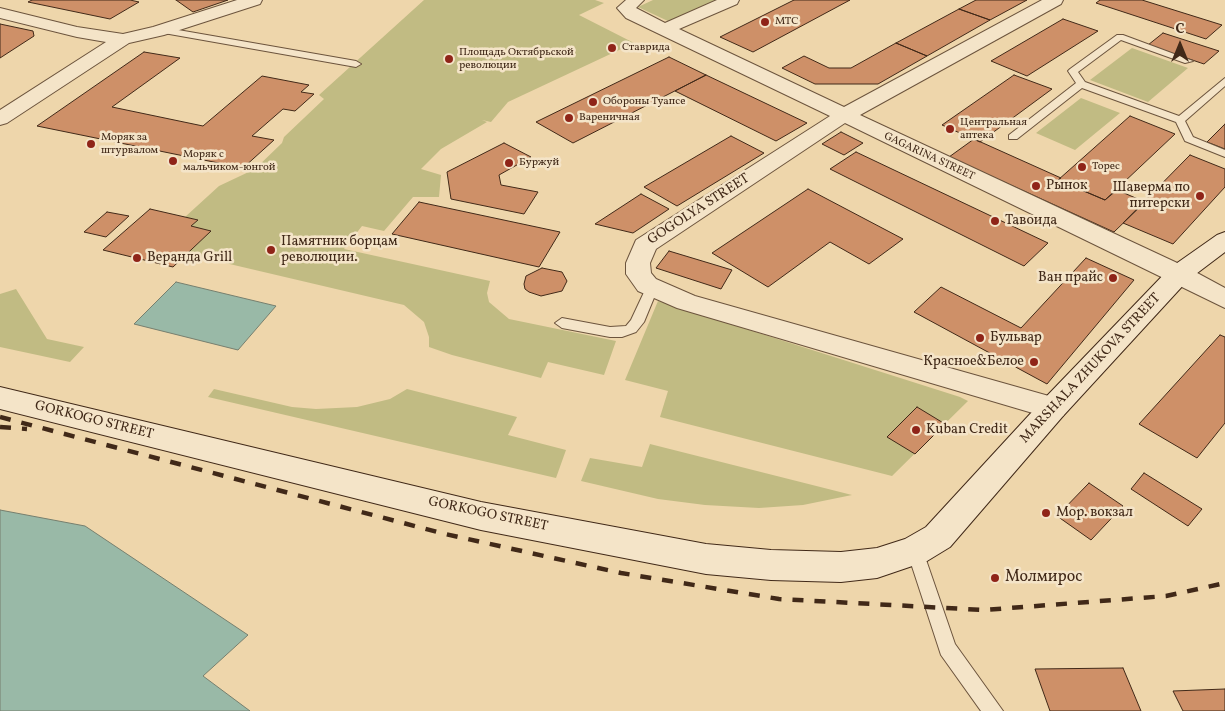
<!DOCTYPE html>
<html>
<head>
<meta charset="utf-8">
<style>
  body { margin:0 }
  #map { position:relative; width:1225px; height:711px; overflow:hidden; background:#eed6ab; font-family:Vollkorn,serif }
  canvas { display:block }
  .north { position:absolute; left:1155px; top:20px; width:50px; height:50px; -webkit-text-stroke:4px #f4e4c8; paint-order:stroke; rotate:0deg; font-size:14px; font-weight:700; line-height:20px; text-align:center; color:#412918 }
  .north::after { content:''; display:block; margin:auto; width:18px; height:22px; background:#412918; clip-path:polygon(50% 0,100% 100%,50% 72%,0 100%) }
</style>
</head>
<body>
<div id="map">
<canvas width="1225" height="711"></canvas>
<div class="north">С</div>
</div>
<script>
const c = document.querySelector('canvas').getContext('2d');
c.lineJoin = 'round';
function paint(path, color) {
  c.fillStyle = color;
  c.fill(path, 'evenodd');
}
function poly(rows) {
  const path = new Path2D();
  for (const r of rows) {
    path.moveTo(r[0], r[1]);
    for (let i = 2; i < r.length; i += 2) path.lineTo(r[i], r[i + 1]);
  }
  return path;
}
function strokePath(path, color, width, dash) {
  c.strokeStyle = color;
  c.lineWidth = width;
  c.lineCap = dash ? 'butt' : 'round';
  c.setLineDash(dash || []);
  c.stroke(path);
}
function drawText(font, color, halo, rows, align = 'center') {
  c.font = font + ' Vollkorn,serif';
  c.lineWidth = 5;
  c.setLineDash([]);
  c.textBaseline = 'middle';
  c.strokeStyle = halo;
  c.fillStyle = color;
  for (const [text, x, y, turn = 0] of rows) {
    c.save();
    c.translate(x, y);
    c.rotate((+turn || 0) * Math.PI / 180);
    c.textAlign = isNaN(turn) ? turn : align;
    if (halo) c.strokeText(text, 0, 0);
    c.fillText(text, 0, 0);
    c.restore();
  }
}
paint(poly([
  [424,0,595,0,604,3,579,15,634,43,508,102,491,122,482,120,487,122,441,149,421,169,441,175,439,197,413,197,384,231,362,226,344,249,490,281,487,293,489,302,509,319,616,341,604,375,548,362,541,378,452,355,429,347,429,337,424,322,404,305,187,254,210,231,191,226,198,220,185,217,219,186,255,169,282,143,284,137,324,99,319,95],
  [653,0,718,0,670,22,638,7],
  [1132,48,1188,68,1148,102,1090,80],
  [1081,98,1120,113,1075,150,1036,133],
  [16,289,47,339,84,347,70,362,0,347,0,294],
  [658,301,960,397,968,401,892,476,660,417,668,391,625,380],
  [214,389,292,407,316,409,357,407,390,399,407,389,517,417,508,435,566,450,556,478,208,397],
  [650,444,852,495,803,505,759,508,705,505,658,499,581,481,590,458,642,467]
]), '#c1bb83');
const water = poly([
  [176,282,276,306,238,350,134,324,176,282],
  [0,510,85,526,248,635,203,676,250,711,0,711,0,510]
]);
paint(water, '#99b9a7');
strokePath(water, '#767f6e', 1);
const building = poly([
  [32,0,130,0,139,2,110,19,28,2,32,0],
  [176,0,228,0,193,12,176,0],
  [794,0,850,0,753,52,720,37,794,0],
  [976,0,1027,0,990,20,959,9,976,0],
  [1100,0,1142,0,1222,25,1206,39,1096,3,1100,0],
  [959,9,990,20,927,56,896,43,959,9],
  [1063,19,1098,31,1027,76,991,61,1063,19],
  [0,24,33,31,34,36,0,58,0,24],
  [1163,33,1219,51,1204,64,1148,45,1163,33],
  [896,43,927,56,878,84,815,84,782,68,804,56,829,68,851,68,896,43],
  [144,52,180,58,112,107,203,126,262,76,309,85,301,92,314,94,295,111,283,109,252,136,274,140,243,168,37,126,144,52],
  [669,57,706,75,573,143,536,122,669,57],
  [706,75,807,123,776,141,675,91,706,75],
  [1014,75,1052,89,980,142,942,125,1014,75],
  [1130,116,1175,134,1105,200,1058,180,1130,116],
  [1225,124,1225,149,1207,142,1225,124],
  [841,132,863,143,844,155,822,144,841,132],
  [731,136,764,153,677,206,644,187,731,136],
  [974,139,1061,178,1058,180,1105,200,1117,190,1145,202,1114,232,949,157,974,139],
  [504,143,531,157,499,175,501,185,538,192,524,214,451,199,447,172,504,143],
  [856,152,1048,243,1024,266,830,169,856,152],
  [1190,155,1225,169,1225,187,1173,244,1123,223,1190,155],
  [808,189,903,239,869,264,830,242,768,287,712,253,808,189],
  [641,194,669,209,633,233,595,224,641,194],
  [419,202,560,232,539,267,392,234,419,202],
  [150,209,198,220,191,226,211,231,173,267,103,250,150,209],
  [107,212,129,216,106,237,84,232,107,212],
  [669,251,732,270,721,289,656,268,669,251],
  [1086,258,1134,280,1047,384,914,312,941,287,1021,328,1086,258],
  [542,268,562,272,567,281,562,291,541,296,529,292,525,289,524,284,526,276,542,268],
  [1220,335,1225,337,1225,423,1197,458,1139,424,1220,335],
  [917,407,945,424,915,454,887,437,917,407],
  [1144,473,1202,509,1188,526,1131,489,1144,473],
  [1089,483,1123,506,1091,540,1057,516,1089,483],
  [1123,668,1141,711,1050,711,1035,669,1123,668],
  [1225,689,1225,711,1183,711,1173,691,1225,689]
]);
paint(building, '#ce9068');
strokePath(building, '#412918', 1);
const lane = poly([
  [161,27,356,61,361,64,356,67,158,32,157,30,161,27],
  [1117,35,1123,35,1193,61,1185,63,1121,40,1078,72,1085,82,1179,116,1225,78,1225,86,1185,121,1193,137,1225,150,1225,157,1185,141,1176,122,1082,88,1017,139,1009,139,1009,135,1076,83,1068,71,1070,69,1117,35],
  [652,284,658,288,644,322,636,332,622,337,610,337,562,328,555,323,562,318,610,327,626,326,631,320,646,288,652,284],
  [915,544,921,546,923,551,955,644,1003,711,981,711,941,655,907,551,909,546,915,544]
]);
const street = poly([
  [237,0,262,0,260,4,164,35,129,43,7,123,0,125,0,110,106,42,77,37,0,18,0,8,77,27,123,34,153,27,237,0],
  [626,0,644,0,636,8,665,23,717,0,739,0,737,4,679,29,844,107,1042,0,1063,0,1061,4,860,115,1188,268,1225,288,1225,308,845,123,656,249,650,263,651,273,656,279,695,296,1063,400,1068,408,1063,416,1053,419,677,308,638,291,626,274,626,263,636,240,830,116,626,18,617,8,626,0]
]);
const secondary = poly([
  [1225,232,1225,252,1188,280,1063,416,950,547,927,561,877,578,841,582,771,580,706,574,481,530,0,409,0,387,481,502,706,544,771,550,841,552,877,548,905,539,926,527,1043,400,1170,268,1217,235,1225,232]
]);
strokePath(lane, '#6c543d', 2);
strokePath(street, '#6c543d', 2);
strokePath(secondary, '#412918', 2);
paint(lane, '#f4e4c8');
paint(street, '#f4e4c8');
paint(secondary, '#f4e4c8');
strokePath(poly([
  [0,417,445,534,621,573,779,599,984,610,1166,596,1225,583],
  [0,427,27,429]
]), '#412918', 4.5, [11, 11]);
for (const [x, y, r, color] of [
  [765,22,5,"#8f2418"],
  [612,48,5,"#8f2418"],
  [449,59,5,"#8f2418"],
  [593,102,5,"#8f2418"],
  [569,118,5,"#8f2418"],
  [950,129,5,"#8f2418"],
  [91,144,5,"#8f2418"],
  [173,161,5,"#8f2418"],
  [509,163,5,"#8f2418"],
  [1082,167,5,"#8f2418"],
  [1036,186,5,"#8f2418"],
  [1200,196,5,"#8f2418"],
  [995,221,5,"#8f2418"],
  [271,250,5,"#8f2418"],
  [137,258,5,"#8f2418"],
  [1113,278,5,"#8f2418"],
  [980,338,5,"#8f2418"],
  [1034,362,5,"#8f2418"],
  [916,430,5,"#8f2418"],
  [1046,513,5,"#8f2418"],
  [995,578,5,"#8f2418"]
]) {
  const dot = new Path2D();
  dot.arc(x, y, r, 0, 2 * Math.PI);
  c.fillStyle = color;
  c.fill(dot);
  strokePath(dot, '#f4e4c8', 2);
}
drawText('11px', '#412918', '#f4e4c8', [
  ["МТС",775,22],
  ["Ставрида",622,48],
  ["Площадь Октябрьской",459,53],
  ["революции",459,66],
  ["Обороны Туапсе",603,102],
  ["Вареничная",579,118],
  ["Центральная",960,123],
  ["аптека",960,136],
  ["Моряк за",101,138],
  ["штурвалом",101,151],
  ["Моряк с",183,155],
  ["мальчиком-юнгой",183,168],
  ["Буржуй",519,163],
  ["Торес",1092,167]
], 'left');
drawText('11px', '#412918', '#f4e4c8', [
  ["GAGARINA STREET",929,157,25]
]);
drawText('14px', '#412918', '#f4e4c8', [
  ["Рынок",1046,186],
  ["Шаверма по",1190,188,"right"],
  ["питерски",1190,204,"right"],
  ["Тавоида",1005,221],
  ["Памятник борцам",281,242],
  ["революции.",281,258],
  ["Веранда Grill",147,258],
  ["Ван прайс",1103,278,"right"],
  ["Бульвар",990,338],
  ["Красное&Белое",1024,362,"right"],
  ["Kuban Credit",926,430],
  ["Мор. вокзал",1056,513]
], 'left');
drawText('14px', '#412918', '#f4e4c8', [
  ["GOGOLYA STREET",699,210,-33],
  ["MARSHALA ZHUKOVA STREET",1091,369,-47],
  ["GORKOGO STREET",94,421,14],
  ["GORKOGO STREET",488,515,12]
]);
drawText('16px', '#412918', '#f4e4c8', [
  ["Молмирос",1005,578]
], 'left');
</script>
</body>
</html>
